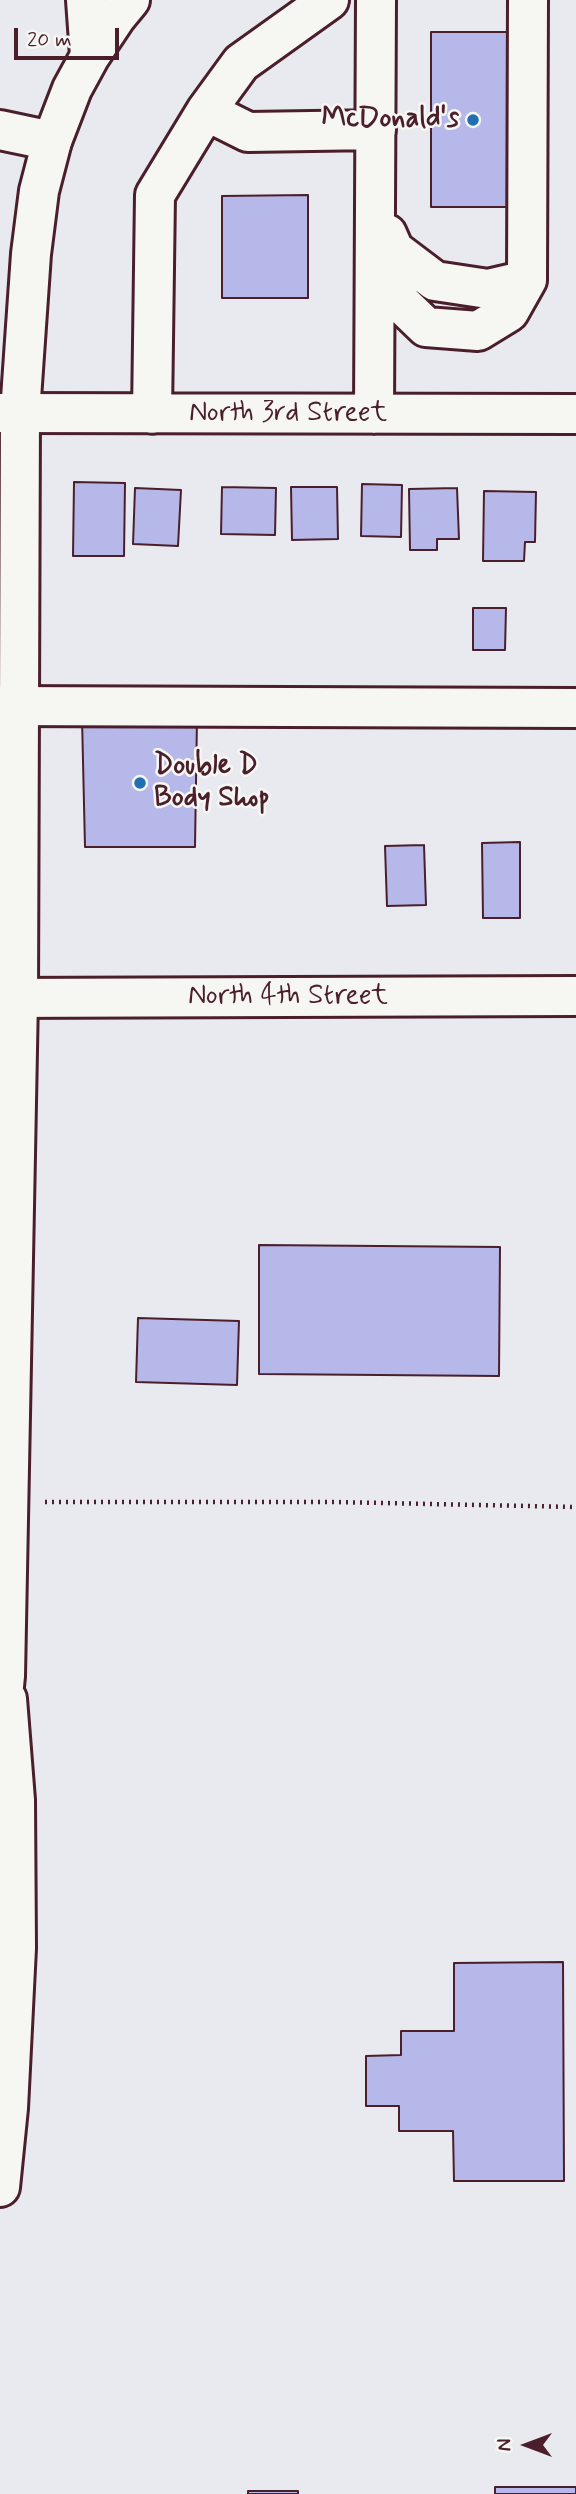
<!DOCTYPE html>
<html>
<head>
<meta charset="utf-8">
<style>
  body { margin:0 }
  #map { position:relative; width:576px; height:2494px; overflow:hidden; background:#e9eaf0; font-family:Mynerve,sans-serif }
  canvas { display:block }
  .north { position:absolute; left:492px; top:2410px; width:70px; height:70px; -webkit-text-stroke:5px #f6f6f2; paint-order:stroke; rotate:270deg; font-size:19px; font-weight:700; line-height:28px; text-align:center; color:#4a1f2b }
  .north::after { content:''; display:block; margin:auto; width:24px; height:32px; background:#4a1f2b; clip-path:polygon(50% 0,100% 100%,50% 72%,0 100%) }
  .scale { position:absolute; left:14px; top:28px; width:105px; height:32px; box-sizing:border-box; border:4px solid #4a1f2b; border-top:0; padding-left:9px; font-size:21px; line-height:24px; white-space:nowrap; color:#4a1f2b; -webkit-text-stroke:5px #f6f6f2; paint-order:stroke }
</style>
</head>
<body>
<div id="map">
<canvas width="576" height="2494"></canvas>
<div class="north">N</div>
<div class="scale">20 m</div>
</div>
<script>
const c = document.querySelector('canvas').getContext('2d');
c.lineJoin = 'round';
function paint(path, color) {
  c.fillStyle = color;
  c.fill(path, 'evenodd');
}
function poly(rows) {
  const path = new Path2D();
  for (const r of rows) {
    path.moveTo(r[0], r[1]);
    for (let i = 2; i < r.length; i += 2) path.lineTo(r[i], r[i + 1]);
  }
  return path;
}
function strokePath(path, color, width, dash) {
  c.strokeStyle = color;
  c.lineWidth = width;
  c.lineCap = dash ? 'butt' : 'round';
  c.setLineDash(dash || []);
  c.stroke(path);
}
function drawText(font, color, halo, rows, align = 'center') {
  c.font = font + ' Mynerve,sans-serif';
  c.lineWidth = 5;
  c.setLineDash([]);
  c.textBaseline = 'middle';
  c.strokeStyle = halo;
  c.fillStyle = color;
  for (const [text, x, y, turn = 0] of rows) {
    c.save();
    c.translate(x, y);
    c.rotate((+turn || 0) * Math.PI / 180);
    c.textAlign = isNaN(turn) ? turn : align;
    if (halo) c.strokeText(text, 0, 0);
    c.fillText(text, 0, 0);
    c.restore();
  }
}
const building = poly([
  [431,32,516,32,516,207,431,207,431,32],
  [308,195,308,298,222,298,222,196,308,195],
  [74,482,125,483,124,556,73,556,74,482],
  [362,484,402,485,401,537,361,536,362,484],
  [222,487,276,488,275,535,221,534,222,487],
  [291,487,337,487,338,539,292,540,291,487],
  [135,488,181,490,178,546,133,544,135,488],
  [457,488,459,539,437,539,437,550,410,550,409,489,457,488],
  [484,491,536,492,535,542,525,542,524,561,483,561,484,491],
  [473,608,506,608,505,650,473,650,473,608],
  [82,718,197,718,195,847,85,847,82,718],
  [520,842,520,918,483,918,482,843,520,842],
  [424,845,426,905,387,906,385,846,424,845],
  [259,1245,500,1247,499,1376,259,1374,259,1245],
  [138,1318,239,1321,237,1385,136,1382,138,1318],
  [563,1962,564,2181,454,2181,453,2131,399,2131,399,2106,366,2106,366,2056,401,2055,401,2031,454,2031,454,1963,563,1962],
  [495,2487,576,2487,576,2494,495,2494,495,2487],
  [248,2491,298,2491,298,2494,248,2494,248,2491]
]);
paint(building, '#b7b8ea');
strokePath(building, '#4a1f2b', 2);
const minor = poly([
  [206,111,248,132,376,130],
  [0,130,52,141],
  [387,234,394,250,435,281,488,289,527,280],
  [394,250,394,274,399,301,426,327,478,331,509,312,527,280,528,0],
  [0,413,576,414],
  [152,414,155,195,206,111,241,63,329,0],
  [374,414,376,0],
  [0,706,576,708],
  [0,998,576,996]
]);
const major = poly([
  [86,0,90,56],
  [0,1727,5,1676,18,998,20,413,31,254,39,191,52,141,72,89,90,56,116,17,130,0],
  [0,2187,8,2108,16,1948,15,1800,7,1699]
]);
strokePath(minor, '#4a1f2b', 44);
strokePath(major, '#4a1f2b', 44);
strokePath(poly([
  [45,1502,334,1502,576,1507]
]), '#4a1f2b', 4.5, [2, 5]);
strokePath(minor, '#f6f6f2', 38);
strokePath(major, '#f6f6f2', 38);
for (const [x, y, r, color] of [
  [473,120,7,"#1f6fb2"],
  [140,783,7,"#1f6fb2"]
]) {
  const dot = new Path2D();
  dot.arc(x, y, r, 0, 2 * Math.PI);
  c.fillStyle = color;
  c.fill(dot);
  strokePath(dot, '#f6f6f2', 2.5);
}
drawText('bold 28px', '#4a1f2b', '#f6f6f2', [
  ["McDonald's",459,120],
  ["Double D",154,767,"left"],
  ["Body Shop",154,799,"left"]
], 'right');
drawText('28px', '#4a1f2b', '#f6f6f2', [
  ["North 3rd Street",288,414],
  ["North 4th Street",288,997]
]);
</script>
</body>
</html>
